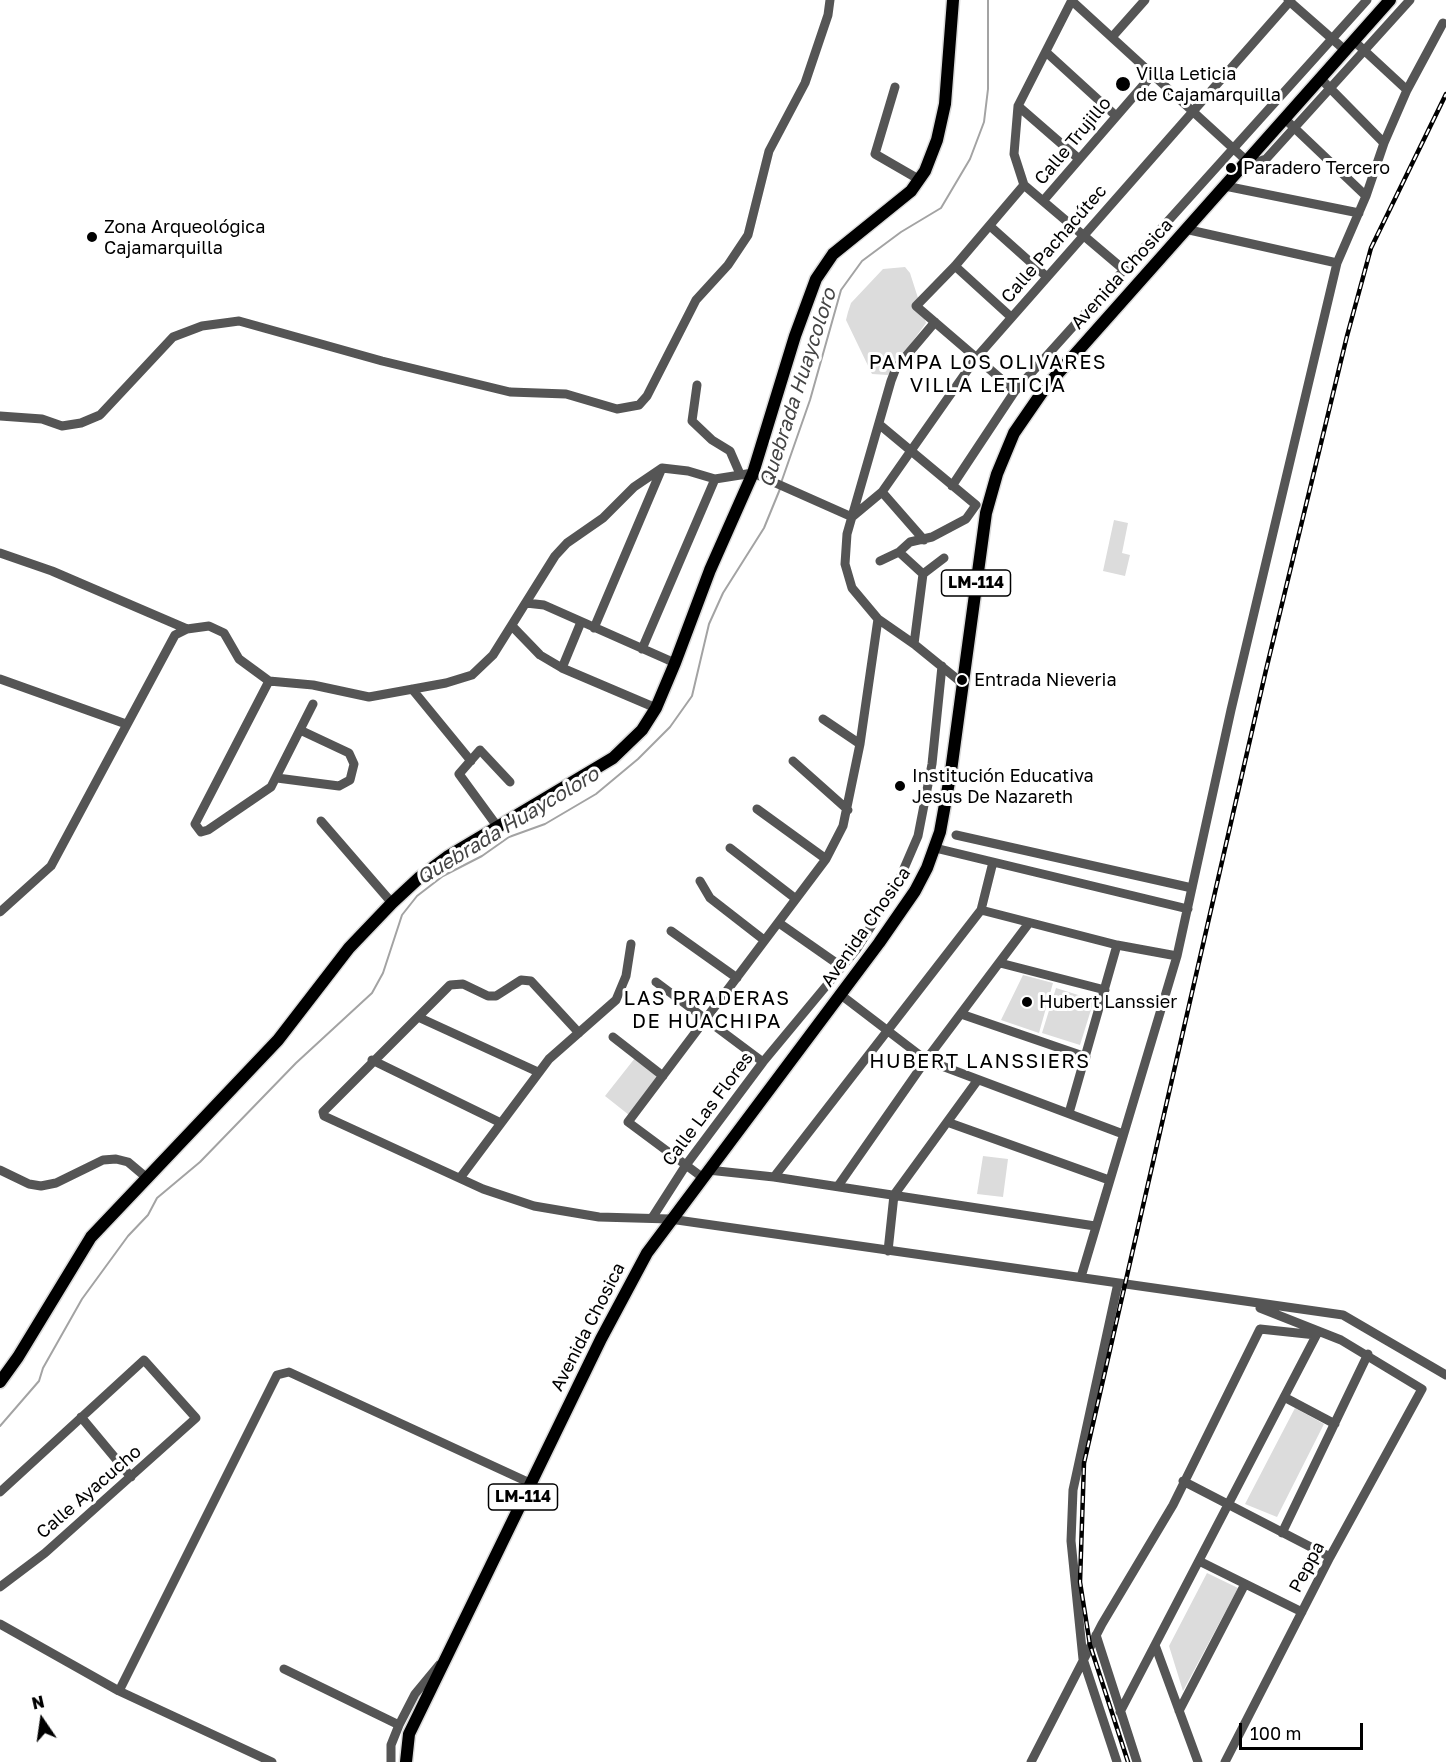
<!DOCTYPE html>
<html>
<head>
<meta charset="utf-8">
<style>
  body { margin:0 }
  #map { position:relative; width:1446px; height:1762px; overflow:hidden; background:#fff; font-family:"Golos Text",sans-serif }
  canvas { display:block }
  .north { position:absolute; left:12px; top:1690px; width:60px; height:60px; -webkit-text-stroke:4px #fff; paint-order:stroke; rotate:347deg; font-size:16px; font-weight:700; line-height:24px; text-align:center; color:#000 }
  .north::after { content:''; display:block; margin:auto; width:21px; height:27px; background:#000; clip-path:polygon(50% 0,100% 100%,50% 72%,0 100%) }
  .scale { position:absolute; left:1239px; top:1723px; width:124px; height:27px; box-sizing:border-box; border:3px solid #000; border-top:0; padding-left:8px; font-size:18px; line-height:21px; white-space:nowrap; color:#000; -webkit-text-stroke:4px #fff; paint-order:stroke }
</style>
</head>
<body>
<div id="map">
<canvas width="1446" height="1762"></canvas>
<div class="north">N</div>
<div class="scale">100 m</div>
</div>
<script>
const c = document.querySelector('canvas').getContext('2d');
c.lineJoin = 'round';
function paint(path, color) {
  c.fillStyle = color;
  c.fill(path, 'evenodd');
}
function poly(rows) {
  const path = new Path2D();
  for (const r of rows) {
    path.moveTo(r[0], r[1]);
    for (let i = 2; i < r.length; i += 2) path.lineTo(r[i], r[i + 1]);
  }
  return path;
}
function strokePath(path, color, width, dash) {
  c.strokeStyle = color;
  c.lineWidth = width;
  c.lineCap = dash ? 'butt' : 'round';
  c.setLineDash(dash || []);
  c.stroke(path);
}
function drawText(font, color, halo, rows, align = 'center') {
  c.font = font + ' "Golos Text",sans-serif';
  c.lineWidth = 6;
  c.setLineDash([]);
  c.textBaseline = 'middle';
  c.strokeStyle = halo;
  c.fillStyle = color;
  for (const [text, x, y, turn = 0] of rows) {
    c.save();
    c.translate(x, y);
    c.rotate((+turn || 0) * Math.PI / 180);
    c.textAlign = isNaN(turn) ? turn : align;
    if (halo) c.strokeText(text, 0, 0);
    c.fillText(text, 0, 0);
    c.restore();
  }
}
paint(poly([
  [905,267,910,273,926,323,888,375,872,374,846,320,848,312,851,303,883,269],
  [1114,520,1128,523,1122,553,1130,555,1125,576,1103,571],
  [1023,975,1053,983,1039,1033,1001,1020],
  [1056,988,1094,1000,1080,1045,1042,1033],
  [635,1058,660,1077,629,1115,605,1096],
  [983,1156,1008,1159,1003,1197,977,1194],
  [1295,1408,1324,1424,1277,1517,1245,1504],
  [1207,1573,1238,1588,1183,1691,1169,1646]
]), '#dcdcdc');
strokePath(poly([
  [781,483,810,400,841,290,862,261,901,232,941,208,970,159,984,122,988,89,988,0],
  [0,1426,39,1381,43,1368,82,1299,128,1236,148,1215,157,1198,200,1162,296,1063,372,993,383,973,402,915,417,896,443,876,482,856,509,837,545,824,596,794,638,759,670,727,692,696,709,624,723,593,764,528,780,489]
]), '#a3a3a3', 2);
const major = poly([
  [0,1382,18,1357,91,1237,278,1040,349,948,392,903,420,877,447,857,613,758,642,730,656,708,675,663,710,570,753,473,795,336,816,279,833,254,911,191,925,171,937,140,945,104,953,0],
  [406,1762,409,1734,601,1339,647,1253,879,943,915,891,927,868,940,832,951,771,986,513,997,474,1014,433,1045,388,1390,0]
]);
strokePath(major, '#dbdbdb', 15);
strokePath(poly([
  [1288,0,1346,51],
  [1072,1,1247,161,1258,162,1266,159,1410,0],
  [1113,36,1145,0],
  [1354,41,1407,90],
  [1046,52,1115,115],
  [1321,79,1384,143],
  [895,87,875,154,920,180],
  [1018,106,1079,159],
  [1285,119,1366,196],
  [1024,185,1014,154,1018,106,1072,0],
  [1024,185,1123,269],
  [1225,186,1359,213],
  [1043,201,1153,74],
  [990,226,1047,277],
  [1185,229,1337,263,1366,196,1384,143,1407,90,1443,23],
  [955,266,1011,317],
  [935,322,896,368,891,381,847,534,845,564,852,588,878,619,914,644,962,683],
  [697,385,692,421,712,440,730,451,740,474],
  [1015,391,916,306,955,266,1024,185],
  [0,416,42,419,62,426,81,423,100,415,173,337,202,326,239,321,382,361,510,392,566,394,617,409,639,405,647,396,696,300,728,265,748,235,769,151,805,83,828,15,830,0],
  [952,486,1015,391,1367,0],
  [882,492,924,540],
  [899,552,923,574,914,644],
  [0,553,52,571,187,629],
  [880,561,899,552,910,542,932,537,966,519,976,505,880,425],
  [923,574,944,558],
  [526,603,544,605,675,663],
  [512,626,540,655,562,668,656,708],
  [594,628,662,468],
  [642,649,715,479],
  [562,668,581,622],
  [0,679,126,724],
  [269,681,195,824,201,832,208,830,271,787,313,704],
  [412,689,471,761],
  [823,719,860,744],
  [793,761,848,810],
  [277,778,339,786,350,780,354,764,349,753,300,730],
  [757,809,826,859],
  [321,821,392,903],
  [497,826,459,774,480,750,510,782],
  [956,835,1192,888],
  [730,848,796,899],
  [935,848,1188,909],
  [700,881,710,898,764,940],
  [981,910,1117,945,1177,956],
  [0,912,51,866,175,635,187,629,209,626,224,633,239,659,269,681,313,685,369,697,446,683,472,675,493,655,555,556,567,543,603,518,634,487,662,468,688,471,715,479,753,473,852,517,882,492,976,358,1291,0],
  [779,923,842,967],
  [671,931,737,978],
  [1000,963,1105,990],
  [656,982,763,1062],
  [841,995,926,1060,1123,1134],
  [961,1014,1086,1057],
  [418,1017,538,1072],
  [579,1033,531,981,521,980,496,996,488,996,463,984,450,985,323,1112,324,1116,483,1189,534,1206,599,1217,670,1219,1343,1315,1446,1375],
  [613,1037,663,1076],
  [372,1060,501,1123],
  [1069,1113,1117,945],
  [947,1122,1109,1180],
  [0,1170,29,1184,41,1186,56,1183,103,1160,116,1159,128,1162,147,1178],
  [708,1170,774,1177,1095,1226],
  [702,1177,628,1122,826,859,843,826,860,744,878,619],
  [774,1177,981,910,993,862],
  [460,1178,549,1059,616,1000,626,976,631,944],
  [838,1186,926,1060,1029,923],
  [652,1218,686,1165,763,1062,856,950,896,887,918,836,932,764,942,666],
  [888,1251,894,1195,977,1081],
  [1081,1277,1177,956,1231,710,1337,263],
  [1284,1397,1335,1424],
  [81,1417,131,1477],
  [1183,1481,1330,1557],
  [0,1492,144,1360,196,1418,45,1553,0,1587],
  [1282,1533,1368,1354],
  [1199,1561,1302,1612],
  [0,1624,119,1691,272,1762],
  [1096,1635,1137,1762],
  [1155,1645,1198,1762],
  [284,1669,399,1725],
  [119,1691,277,1375,289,1372,530,1483],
  [1179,1711,1245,1584],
  [1120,1712,1318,1332],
  [391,1762,391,1745,399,1725,415,1694,439,1665],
  [1031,1762,1102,1624,1173,1505,1260,1329,1316,1335],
  [1117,1762,1083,1659,1071,1541,1073,1490,1118,1283],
  [1225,1762,1330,1557,1422,1389,1341,1340,1260,1308]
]), '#555', 9);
strokePath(major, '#000', 12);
const rail = poly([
  [1128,1762,1090,1645,1080,1582,1084,1463,1266,670,1347,336,1371,248,1446,94]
]);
strokePath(rail, '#000', 4.5);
strokePath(rail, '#fff', 2, [7]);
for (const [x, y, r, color] of [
  [1123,84,8,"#000"],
  [1231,168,6,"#000"],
  [92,237,6,"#000"],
  [962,680,6,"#000"],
  [900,786,6,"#000"],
  [1027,1002,6,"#000"]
]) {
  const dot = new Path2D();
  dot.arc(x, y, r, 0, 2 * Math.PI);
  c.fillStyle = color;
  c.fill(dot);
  strokePath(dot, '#fff', 2);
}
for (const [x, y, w] of [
  [976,583,69],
  [523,1497,69]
]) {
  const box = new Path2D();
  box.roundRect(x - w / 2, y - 13, w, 26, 4.5);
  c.fillStyle = '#fff';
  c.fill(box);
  strokePath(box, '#000', 1.5);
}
drawText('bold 16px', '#000', null, [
  ["LM-114",976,583],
  ["LM-114",523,1497]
]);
drawText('18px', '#000', '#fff', [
  ["Villa Leticia",1136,74],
  ["de Cajamarquilla",1136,95],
  ["Paradero Tercero",1243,168],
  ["Zona Arqueológica",104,227],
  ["Cajamarquilla",104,248],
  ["Entrada Nieveria",974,680],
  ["Institución Educativa",912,776],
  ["Jesus De Nazareth",912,797],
  ["Hubert Lanssier",1039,1002]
], 'left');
drawText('18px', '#000', '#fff', [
  ["Calle Trujillo",1073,141,-50],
  ["Calle Pachacútec",1054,244,-49],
  ["Avenida Chosica",1122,274,-48],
  ["Avenida Chosica",866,927,-55],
  ["Calle Las Flores",708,1109,-53],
  ["Avenida Chosica",588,1327,-63],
  ["Calle Ayacucho",89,1492,-41],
  ["Peppa",1307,1567,-62]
]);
c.letterSpacing = '1.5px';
drawText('20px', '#000', '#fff', [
  ["PAMPA LOS OLIVARES",988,363],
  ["VILLA LETICIA",988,386],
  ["LAS PRADERAS",707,999],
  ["DE HUACHIPA",707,1022],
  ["HUBERT LANSSIERS",980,1062]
]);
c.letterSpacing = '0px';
drawText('italic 20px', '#444', '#fff', [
  ["Quebrada Huaycoloro",798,388,-72],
  ["Quebrada Huaycoloro",508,826,-31]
]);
</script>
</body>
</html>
